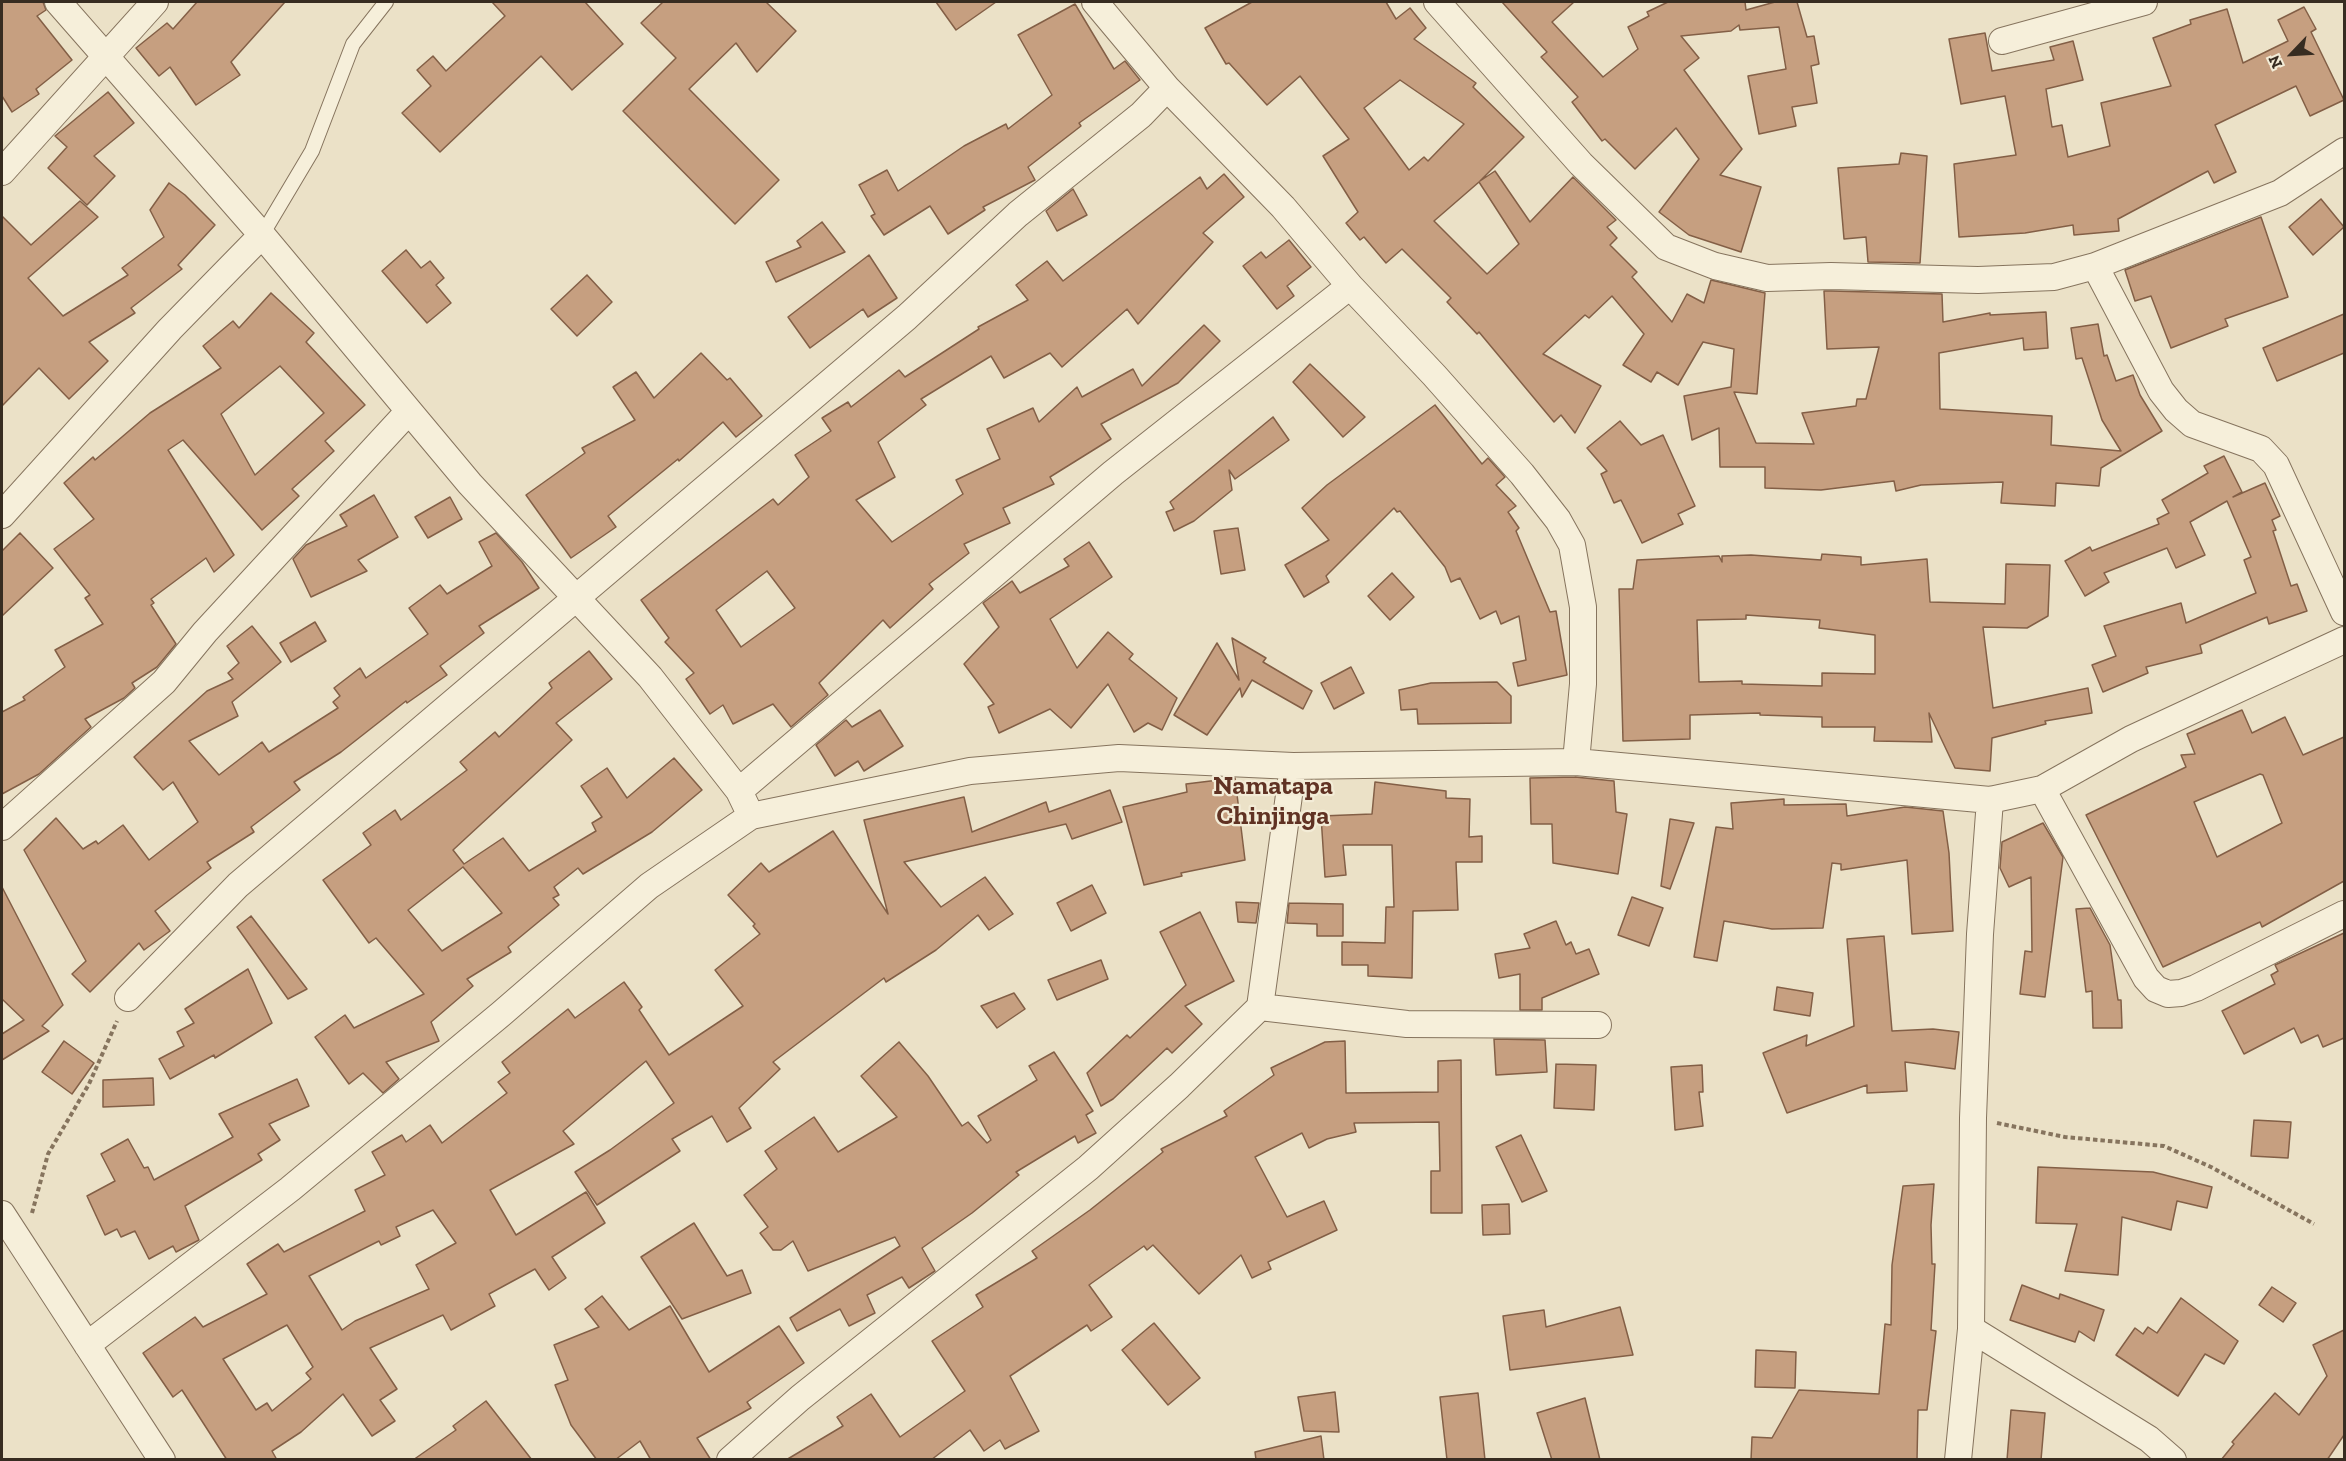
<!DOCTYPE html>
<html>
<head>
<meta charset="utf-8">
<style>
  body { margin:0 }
  #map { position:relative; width:2346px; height:1461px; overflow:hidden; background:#ebe1c7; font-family:"Zilla Slab",serif }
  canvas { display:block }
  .frame { position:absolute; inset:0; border:3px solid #372c21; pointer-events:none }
  .north { position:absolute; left:2262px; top:24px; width:60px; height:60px; -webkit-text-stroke:4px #f3ecd7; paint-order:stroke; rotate:245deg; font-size:16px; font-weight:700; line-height:24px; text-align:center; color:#372c21 }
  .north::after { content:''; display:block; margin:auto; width:21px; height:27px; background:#372c21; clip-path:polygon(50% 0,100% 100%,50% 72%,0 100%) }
</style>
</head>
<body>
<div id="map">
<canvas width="2346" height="1461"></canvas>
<div class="frame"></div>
<div class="north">N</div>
</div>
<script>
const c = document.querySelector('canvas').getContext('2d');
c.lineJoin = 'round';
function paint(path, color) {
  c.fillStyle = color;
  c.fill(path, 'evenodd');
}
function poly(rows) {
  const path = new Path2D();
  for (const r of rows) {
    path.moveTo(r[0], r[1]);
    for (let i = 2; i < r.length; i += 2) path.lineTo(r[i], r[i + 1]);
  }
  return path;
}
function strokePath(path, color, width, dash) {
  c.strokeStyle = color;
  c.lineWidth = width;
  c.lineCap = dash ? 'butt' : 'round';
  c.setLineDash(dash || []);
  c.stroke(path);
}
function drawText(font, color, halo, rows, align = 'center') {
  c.font = font + ' "Zilla Slab",serif';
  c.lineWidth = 4.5;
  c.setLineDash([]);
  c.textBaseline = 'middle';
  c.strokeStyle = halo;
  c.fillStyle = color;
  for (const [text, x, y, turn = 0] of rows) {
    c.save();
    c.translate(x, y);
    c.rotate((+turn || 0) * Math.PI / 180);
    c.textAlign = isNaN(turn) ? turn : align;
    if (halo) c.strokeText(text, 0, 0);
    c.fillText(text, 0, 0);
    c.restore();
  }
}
const building = poly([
  [2,2,43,2,46,10,37,16,72,60,36,89,39,94,12,112,2,96,2,2],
  [197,2,285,2,231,62,240,75,196,105,170,67,159,76,136,48,167,23,173,29,197,2],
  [492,2,585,2,623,44,572,90,541,56,440,152,402,113,431,86,417,70,433,56,446,71,505,16,492,2],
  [663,2,766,2,796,31,757,72,736,43,689,89,779,180,735,224,623,111,676,58,641,23,663,2],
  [936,2,996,2,956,30,936,2],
  [1252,2,1386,2,1396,19,1410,8,1426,28,1414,39,1476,83,1473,87,1524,137,1480,181,1495,171,1530,222,1573,177,1616,220,1607,227,1617,238,1610,245,1637,272,1632,277,1672,322,1687,294,1704,303,1711,280,1765,293,1757,394,1734,392,1756,443,1814,444,1802,413,1856,406,1857,399,1866,399,1879,347,1827,349,1824,291,1831,291,1942,294,1943,322,1990,313,1990,315,2046,312,2048,348,2024,350,2023,338,1939,353,1940,409,2052,416,2051,445,2121,451,2102,420,2082,358,2076,359,2071,328,2098,324,2104,356,2107,355,2116,381,2133,375,2140,395,2162,431,2101,468,2099,486,2056,483,2055,506,2001,503,2003,482,1921,485,1896,491,1894,481,1821,490,1765,488,1765,467,1720,467,1719,428,1692,440,1684,396,1731,387,1734,349,1703,342,1678,385,1657,372,1651,382,1623,365,1644,334,1612,296,1589,318,1585,315,1543,354,1601,386,1575,433,1561,415,1554,422,1479,332,1477,334,1447,302,1451,298,1402,249,1386,263,1364,237,1360,240,1346,223,1358,212,1323,156,1349,139,1300,76,1267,105,1229,63,1226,64,1205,28,1252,2],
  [1400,80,1464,124,1428,161,1424,157,1409,170,1364,108,1400,80],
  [1479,182,1519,244,1487,274,1434,221,1479,182],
  [1502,2,1574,2,1552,22,1603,77,1638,49,1628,27,1649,16,1647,12,1668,2,1745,2,1746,10,1775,2,1797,2,1807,37,1814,36,1819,64,1811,66,1817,103,1792,107,1796,126,1759,134,1748,76,1786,69,1779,27,1740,30,1739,25,1731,31,1681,36,1699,58,1684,70,1742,149,1720,175,1761,187,1741,252,1689,235,1659,212,1699,159,1676,128,1635,169,1605,139,1602,141,1572,102,1578,97,1541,57,1547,52,1502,2],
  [1075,4,1114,69,1125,61,1140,80,1079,123,1081,126,1028,167,1035,180,983,207,985,210,948,234,930,206,884,235,871,216,875,214,859,185,887,170,898,191,964,146,1006,124,1008,129,1052,95,1018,35,1075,4],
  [2304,7,2316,29,2311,32,2344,100,2310,116,2296,86,2215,125,2236,172,2214,183,2208,171,2118,219,2119,231,2074,235,2073,225,2025,233,1959,237,1954,164,2016,155,2005,96,1961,104,1949,39,1985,33,1992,71,2054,60,2050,47,2073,41,2083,80,2046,89,2052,127,2062,125,2068,157,2110,146,2101,103,2171,86,2153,38,2191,24,2190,20,2227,9,2243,63,2288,41,2278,20,2304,7],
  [108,92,134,123,94,156,115,176,87,205,48,168,67,147,55,136,108,92],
  [1901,153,1927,156,1920,263,1868,262,1866,237,1844,239,1838,168,1899,164,1901,153],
  [1224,174,1244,197,1203,233,1213,242,1138,324,1127,309,1062,367,1050,353,1004,378,991,356,921,399,926,405,878,442,895,477,856,500,892,542,963,494,956,480,1000,459,987,429,1033,408,1039,422,1077,387,1082,397,1133,369,1142,386,1204,325,1220,341,1178,383,1101,424,1111,439,1050,477,1054,484,1003,508,1010,523,964,544,969,553,929,584,933,589,890,628,883,620,819,683,828,695,791,727,773,704,733,724,723,705,710,714,686,679,694,673,665,642,669,638,641,600,773,499,778,505,809,477,795,455,831,431,822,418,848,402,851,407,899,370,905,377,979,329,978,327,1028,300,1016,285,1047,261,1063,281,1200,177,1207,189,1224,174],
  [767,571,795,608,741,647,716,610,767,571],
  [169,183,185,195,215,225,178,265,182,269,131,308,135,313,89,342,108,361,69,399,39,368,2,406,2,216,31,245,80,201,98,217,28,278,63,316,128,275,122,268,164,237,150,210,169,183],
  [1073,189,1087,215,1057,231,1046,211,1073,189],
  [2321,199,2344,227,2313,255,2289,227,2321,199],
  [2261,217,2288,297,2225,319,2228,326,2171,348,2151,296,2135,301,2125,270,2261,217],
  [822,222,845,252,776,282,766,262,801,247,797,241,822,222],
  [1289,240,1311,267,1287,286,1294,296,1277,309,1243,266,1261,252,1266,258,1289,240],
  [406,250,421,268,430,261,444,278,436,285,451,303,427,323,382,271,406,250],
  [869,255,897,298,868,317,863,309,810,348,788,317,869,255],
  [587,275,612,302,577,336,551,309,587,275],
  [271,293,314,333,306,342,365,405,325,441,334,451,292,489,299,496,262,530,183,440,168,450,234,555,214,572,206,558,151,599,154,603,151,605,176,644,157,667,132,683,135,688,124,698,85,719,91,727,39,774,2,794,2,712,25,700,23,697,65,667,55,650,103,624,85,598,90,595,54,549,94,519,64,483,93,457,95,460,150,413,221,368,203,346,233,321,239,328,271,293],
  [280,366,324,413,255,475,221,414,280,366],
  [2344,314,2344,353,2277,381,2263,348,2344,314],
  [701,353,727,380,730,378,762,416,736,437,723,422,679,461,678,459,608,516,616,527,571,558,526,495,585,453,582,448,635,420,613,387,636,372,654,398,701,353],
  [1310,364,1365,417,1343,437,1293,382,1310,364],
  [1435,405,1482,464,1488,458,1505,477,1496,485,1516,506,1508,512,1519,528,1516,531,1550,612,1556,611,1567,675,1518,686,1513,663,1526,660,1519,616,1501,624,1496,611,1480,619,1460,578,1451,582,1445,567,1400,511,1397,512,1394,508,1326,576,1329,582,1304,597,1285,565,1329,540,1302,508,1327,485,1435,405],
  [1273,417,1289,440,1235,479,1229,470,1232,490,1194,521,1174,531,1166,512,1174,509,1170,502,1273,417],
  [1620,421,1641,445,1663,435,1695,506,1678,514,1683,524,1642,543,1621,500,1614,503,1601,474,1607,471,1587,448,1620,421],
  [2224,456,2242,492,2233,497,2265,483,2280,516,2272,520,2276,530,2273,531,2291,586,2297,584,2307,611,2269,624,2267,617,2200,645,2202,653,2146,667,2148,673,2103,692,2092,665,2116,656,2104,626,2181,603,2186,623,2256,593,2244,560,2251,557,2227,501,2190,522,2205,555,2176,568,2167,548,2104,573,2109,582,2085,596,2065,561,2090,547,2092,551,2159,524,2157,519,2169,513,2162,500,2208,473,2204,466,2224,456],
  [374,495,398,537,358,560,367,571,311,597,293,559,306,545,347,526,340,515,374,495],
  [450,497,462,519,428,538,415,517,450,497],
  [1238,528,1245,570,1221,574,1214,531,1238,528],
  [20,533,53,568,2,616,2,551,20,533],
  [496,533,522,562,539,588,479,626,484,633,440,666,447,675,407,703,406,701,341,752,294,782,300,790,251,827,254,832,207,862,211,868,155,911,170,931,144,950,139,943,90,992,72,974,86,961,24,850,56,818,83,849,96,841,98,844,123,825,149,860,198,822,173,782,163,790,134,757,207,691,233,679,228,673,239,663,227,646,252,626,281,662,232,702,238,716,189,741,219,775,262,742,269,752,338,708,333,702,340,696,334,688,360,668,366,678,428,634,409,608,440,585,447,594,492,566,479,542,496,533],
  [1089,542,1112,577,1050,619,1077,668,1108,632,1133,654,1129,659,1177,698,1162,730,1148,723,1134,732,1108,684,1071,728,1050,709,999,733,988,707,994,704,964,664,999,627,983,603,1012,581,1020,593,1069,566,1064,559,1089,542],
  [1822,554,1861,557,1861,565,1927,559,1930,602,2005,604,2006,564,2050,565,2048,616,2027,628,1983,627,1993,708,2088,688,2092,713,2045,721,2046,724,1992,738,1990,771,1955,768,1929,713,1932,742,1874,741,1875,727,1822,727,1822,717,1760,715,1760,713,1690,715,1690,739,1623,741,1619,589,1633,589,1637,560,1719,556,1722,562,1722,556,1751,555,1821,560,1822,554],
  [1746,615,1820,620,1819,628,1875,635,1875,674,1822,673,1822,686,1742,684,1742,681,1699,682,1697,620,1746,619,1746,615],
  [1392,573,1414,597,1390,620,1368,596,1392,573],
  [315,622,326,641,291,662,280,643,315,622],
  [1232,638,1266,658,1263,662,1312,691,1303,709,1252,680,1242,697,1240,688,1207,735,1174,715,1217,643,1239,680,1232,638],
  [589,651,612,679,556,723,572,740,453,850,464,864,503,838,529,871,596,831,592,823,602,817,581,786,607,768,627,798,674,758,702,790,652,832,583,874,578,868,554,887,559,895,553,898,559,905,508,947,511,952,467,979,473,986,431,1022,439,1041,386,1062,399,1079,383,1093,363,1073,349,1084,315,1037,345,1015,354,1028,424,994,376,938,369,943,323,880,371,845,363,833,395,810,401,820,467,770,460,762,495,732,499,737,552,688,549,683,589,651],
  [463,867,502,913,442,951,408,910,463,867],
  [1351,667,1364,693,1334,709,1321,683,1351,667],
  [1497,682,1511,696,1511,723,1418,724,1417,709,1401,710,1399,690,1431,683,1497,682],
  [880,710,903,746,864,771,858,761,835,776,816,745,846,720,852,727,880,710],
  [2242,710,2252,733,2285,717,2303,755,2344,737,2344,881,2262,927,2260,922,2163,967,2086,815,2186,767,2181,755,2195,754,2187,734,2242,710],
  [2260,774,2263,775,2282,823,2217,857,2194,802,2260,774],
  [1575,777,1614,781,1616,812,1627,814,1618,874,1553,863,1552,824,1531,824,1530,778,1575,777],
  [1235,778,1245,860,1181,873,1182,876,1144,885,1123,807,1187,792,1186,784,1235,778],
  [1375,782,1446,791,1446,798,1470,799,1469,837,1482,836,1482,862,1456,862,1458,910,1413,911,1412,978,1368,976,1368,965,1342,965,1342,942,1385,943,1386,907,1394,907,1392,845,1343,845,1346,875,1325,877,1321,816,1372,814,1375,782],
  [1110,790,1122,822,1072,839,1066,824,904,862,941,907,985,877,1013,914,989,930,978,915,936,950,886,982,884,978,773,1062,780,1069,739,1108,751,1128,727,1142,712,1116,672,1139,680,1151,597,1205,575,1172,610,1150,674,1103,646,1061,563,1131,574,1144,490,1190,516,1235,586,1192,605,1223,552,1257,566,1278,549,1290,535,1269,489,1294,495,1306,451,1330,443,1315,370,1348,397,1389,380,1400,395,1421,372,1436,343,1394,301,1432,272,1451,277,1460,227,1460,182,1390,173,1397,143,1353,195,1317,203,1327,267,1294,247,1264,278,1244,284,1252,365,1211,355,1190,385,1175,372,1152,402,1135,406,1142,430,1125,442,1143,507,1093,498,1082,510,1073,502,1062,568,1009,575,1018,624,982,642,1007,639,1010,669,1055,743,1006,715,970,760,934,753,926,755,924,728,895,761,863,769,872,833,831,888,914,864,820,964,797,972,832,1046,802,1049,812,1110,790],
  [433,1210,456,1243,416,1265,429,1289,355,1321,342,1330,309,1276,379,1241,381,1245,400,1236,396,1227,433,1210],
  [287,1325,313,1367,306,1373,311,1379,272,1411,267,1403,256,1410,223,1359,287,1325],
  [1784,799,1784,805,1846,804,1847,816,1905,807,1943,811,1949,853,1953,931,1912,934,1907,860,1841,870,1841,864,1832,863,1823,928,1772,929,1724,921,1717,961,1694,957,1716,827,1733,829,1731,803,1784,799],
  [1670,819,1694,823,1670,889,1661,886,1670,819],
  [2043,823,2063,857,2045,997,2020,994,2025,951,2032,952,2031,877,2009,887,2000,868,2002,842,2043,823],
  [1092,885,1106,913,1071,931,1057,903,1092,885],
  [2,887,63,1005,42,1026,49,1031,2,1060,2,1034,24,1020,2,999,2,887],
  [1632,897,1663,908,1649,946,1618,935,1632,897],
  [1236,902,1259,903,1256,923,1238,922,1236,902],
  [1289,903,1343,904,1343,936,1317,936,1317,924,1287,923,1289,903],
  [2090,908,2110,945,2118,1000,2121,1000,2122,1028,2093,1028,2092,991,2086,992,2076,909,2090,908],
  [1200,912,1234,981,1185,1006,1202,1024,1172,1053,1167,1048,1113,1099,1101,1106,1087,1073,1127,1035,1130,1038,1186,985,1160,932,1200,912],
  [251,916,307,989,288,999,237,927,251,916],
  [1556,921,1566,945,1571,942,1576,954,1589,949,1599,974,1542,998,1542,1010,1520,1010,1520,974,1499,978,1495,954,1530,948,1524,934,1556,921],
  [2344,933,2344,1038,2323,1047,2318,1035,2301,1043,2294,1028,2244,1054,2222,1011,2275,984,2271,975,2278,971,2275,965,2344,933],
  [1884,936,1892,1031,1933,1029,1959,1032,1955,1069,1905,1062,1907,1091,1867,1093,1867,1085,1787,1113,1763,1053,1807,1035,1806,1046,1854,1026,1847,939,1884,936],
  [1101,960,1108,979,1057,1000,1048,980,1101,960],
  [248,969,272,1023,215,1058,214,1055,170,1079,159,1059,184,1046,177,1032,194,1023,185,1009,248,969],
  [1777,987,1813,993,1810,1016,1774,1010,1777,987],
  [1014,993,1025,1009,997,1028,981,1006,1014,993],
  [1494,1039,1545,1040,1547,1072,1496,1075,1494,1039],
  [64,1041,94,1063,72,1094,42,1072,64,1041],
  [1345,1041,1346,1093,1438,1092,1438,1061,1461,1060,1462,1213,1431,1213,1431,1171,1440,1171,1439,1122,1354,1123,1356,1132,1327,1139,1309,1148,1302,1133,1255,1157,1287,1217,1324,1201,1337,1230,1268,1262,1271,1269,1252,1278,1241,1255,1199,1294,1153,1245,1147,1250,1144,1246,1089,1285,1112,1317,1091,1331,1087,1325,1010,1376,1039,1431,1005,1449,1000,1440,984,1451,970,1430,931,1460,786,1460,843,1426,837,1417,871,1394,900,1437,965,1391,932,1341,983,1307,976,1295,1037,1258,1032,1251,1090,1210,1163,1152,1161,1149,1227,1116,1224,1111,1274,1075,1271,1068,1325,1042,1345,1041],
  [899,1042,928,1076,962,1126,968,1122,987,1143,991,1140,978,1116,1037,1080,1029,1066,1054,1052,1093,1111,1086,1115,1096,1133,1078,1143,1075,1136,1016,1172,1019,1175,972,1213,922,1248,935,1271,909,1288,902,1277,867,1295,875,1313,849,1326,840,1309,797,1331,790,1318,900,1246,895,1237,808,1271,793,1241,781,1250,773,1250,760,1233,768,1227,744,1195,777,1169,765,1151,814,1117,838,1152,897,1117,861,1076,899,1042],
  [1556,1064,1596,1065,1594,1110,1554,1108,1556,1064],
  [1702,1065,1703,1092,1699,1092,1703,1126,1675,1130,1671,1067,1702,1065],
  [153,1078,154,1105,103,1107,103,1080,153,1078],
  [297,1079,309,1106,269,1124,280,1140,258,1154,262,1160,185,1206,199,1240,176,1252,173,1246,149,1259,135,1231,121,1237,117,1229,105,1235,87,1196,115,1181,101,1154,128,1139,144,1168,148,1167,154,1180,233,1137,219,1114,297,1079],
  [2254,1120,2291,1122,2288,1158,2251,1156,2254,1120],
  [1521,1135,1547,1191,1522,1202,1496,1147,1521,1135],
  [2038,1167,2153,1172,2212,1187,2207,1208,2177,1201,2171,1230,2122,1217,2118,1275,2065,1271,2077,1224,2036,1223,2038,1167],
  [1934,1184,1931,1225,1932,1264,1935,1264,1931,1330,1936,1331,1927,1410,1918,1410,1917,1460,1751,1460,1752,1437,1772,1438,1799,1390,1879,1394,1885,1324,1891,1325,1892,1265,1903,1186,1934,1184],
  [1509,1204,1510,1234,1483,1235,1482,1205,1509,1204],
  [694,1223,727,1276,742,1270,751,1293,682,1319,641,1257,694,1223],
  [2022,1285,2059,1299,2060,1294,2104,1310,2094,1341,2079,1331,2075,1342,2010,1320,2022,1285],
  [2272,1287,2296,1303,2283,1322,2259,1305,2272,1287],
  [602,1296,629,1330,670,1306,709,1372,779,1326,804,1363,747,1402,751,1408,697,1438,711,1460,651,1460,640,1441,615,1460,597,1460,571,1425,555,1385,568,1380,554,1345,599,1327,585,1309,602,1296],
  [2181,1298,2238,1341,2224,1364,2205,1354,2178,1396,2116,1355,2135,1328,2143,1334,2148,1327,2157,1333,2181,1298],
  [1620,1307,1633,1355,1510,1370,1503,1316,1544,1310,1546,1327,1620,1307],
  [1154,1323,1200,1378,1168,1405,1122,1350,1154,1323],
  [2344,1330,2344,1435,2327,1460,2221,1460,2234,1444,2232,1442,2275,1393,2299,1415,2327,1376,2313,1345,2344,1330],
  [1756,1350,1796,1352,1795,1388,1755,1387,1756,1350],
  [1335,1392,1339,1432,1304,1431,1298,1397,1335,1392],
  [1478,1393,1485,1460,1447,1460,1440,1397,1478,1393],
  [1585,1398,1600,1460,1552,1460,1537,1413,1585,1398],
  [486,1401,532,1460,413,1460,456,1430,453,1426,486,1401],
  [2011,1410,2045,1413,2041,1460,2007,1460,2011,1410],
  [1321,1436,1324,1460,1256,1460,1255,1452,1321,1436]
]);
paint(building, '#c69f80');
strokePath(building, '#835f46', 1.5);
const lane = poly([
  [262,235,312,151,353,44,386,2]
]);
const street = poly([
  [58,2,262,235,470,484,650,677,739,791,751,816],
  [1095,2,1167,88,1283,207,1350,286,1434,375,1522,474,1558,520,1572,545,1583,607,1583,684,1576,762],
  [1437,2,1581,164,1666,247,1715,266,1767,278,1831,276,1978,280,2054,277,2095,266,2280,193,2344,151],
  [2002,41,2144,2],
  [2,172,155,2],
  [2095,266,2161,391,2176,410,2192,424,2261,449,2276,465,2344,612],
  [2,515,170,329,262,235],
  [2042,789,2146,978,2156,989,2168,994,2181,993,2196,988,2344,914],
  [739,791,1113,473,1350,286],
  [2,827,164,682,205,632,408,412],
  [128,998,238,885,907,317,1018,214,1141,115,1167,88],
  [1260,1007,1407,1024,1598,1025],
  [2,1214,162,1460],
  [1971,1329,2149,1439,2173,1460],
  [87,1345,290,1189,501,1014,649,886,751,816,970,771,1119,758,1293,766,1576,762,1990,800,2042,789,2131,739,2344,640],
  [730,1460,800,1398,1088,1168,1179,1086,1260,1007,1293,766],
  [1958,1460,1971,1329,1973,1118,1980,934,1990,800]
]);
strokePath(lane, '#86745e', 16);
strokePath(street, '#86745e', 28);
strokePath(poly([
  [1997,1123,2065,1137,2164,1146,2211,1167,2314,1224],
  [32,1213,48,1154,89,1084,117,1021]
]), '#86745e', 4, [4.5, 3]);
strokePath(lane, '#f6efda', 14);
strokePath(street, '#f6efda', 26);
drawText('bold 26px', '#603223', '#f3ecd7', [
  ["Namatapa",1273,787],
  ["Chinjinga",1273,817]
]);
</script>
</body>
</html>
